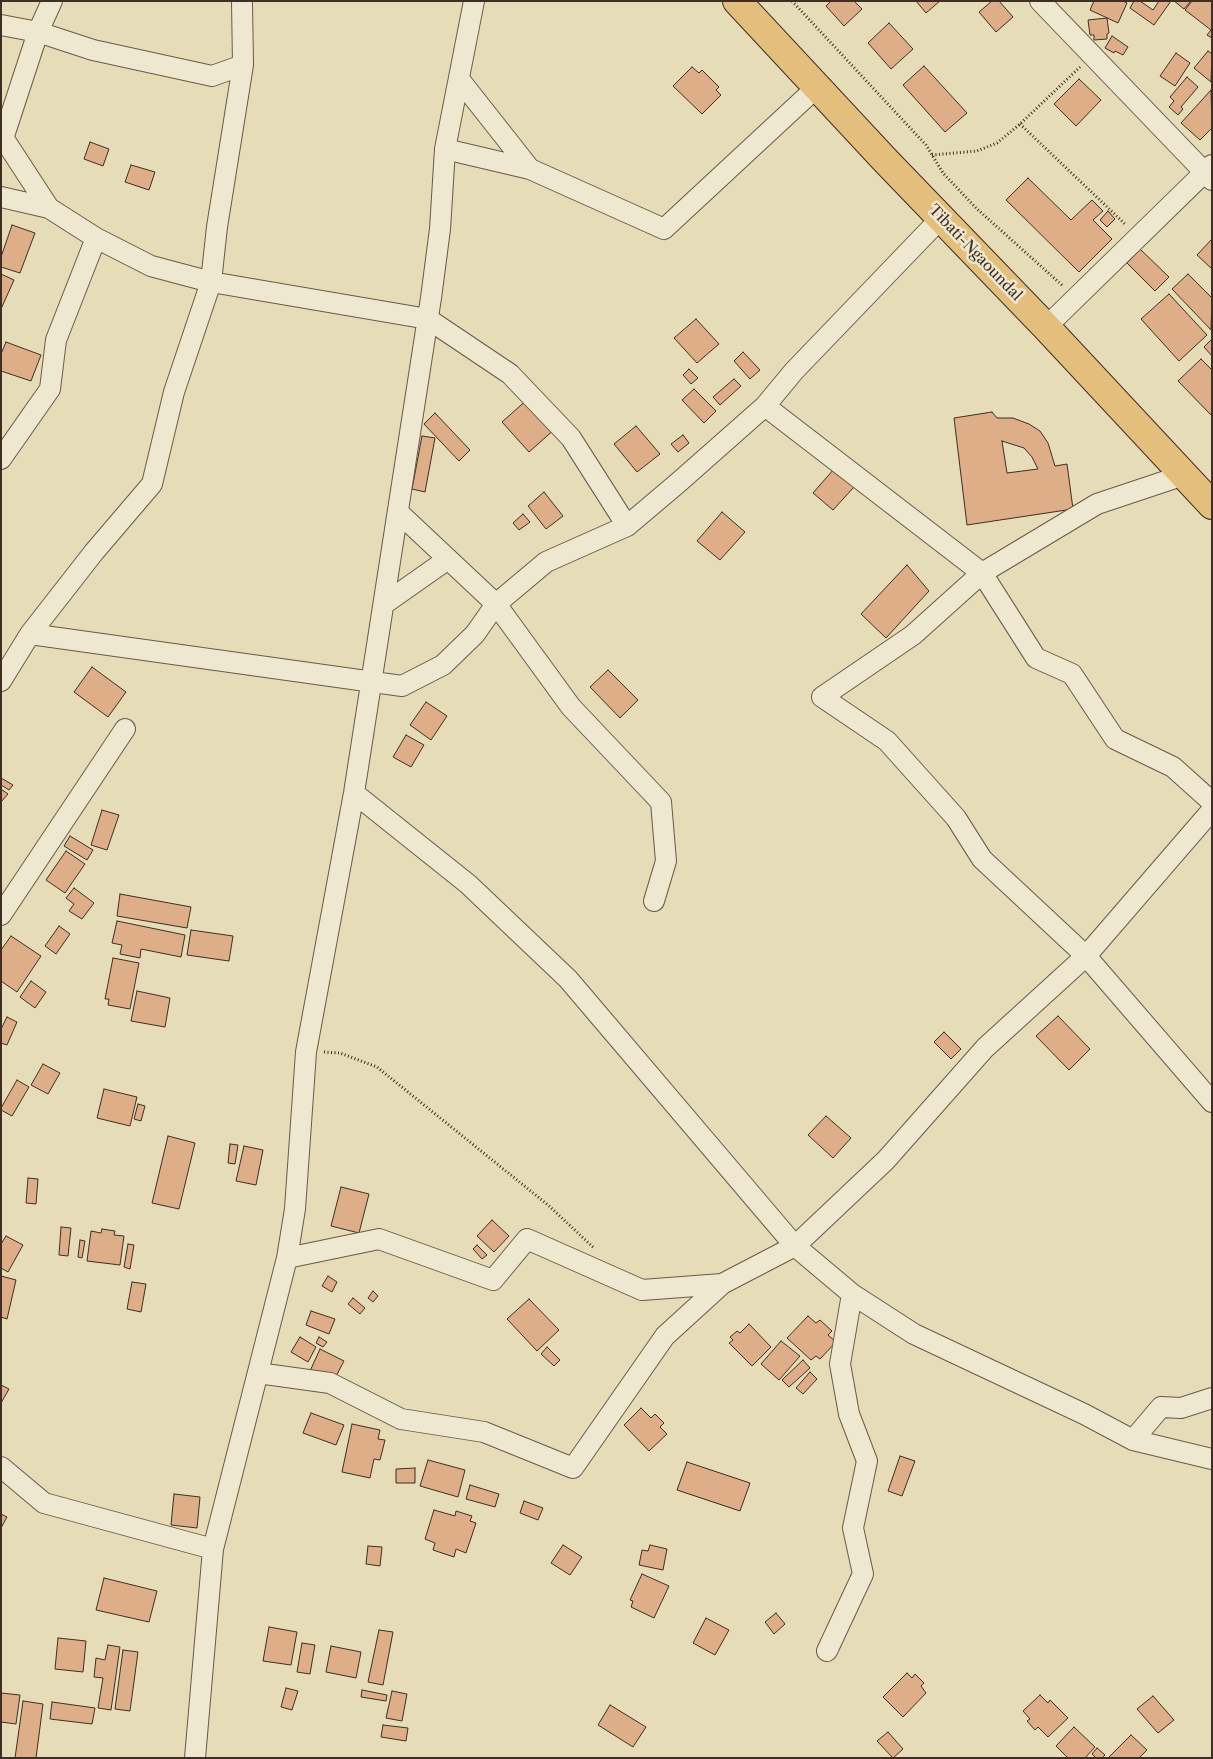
<!DOCTYPE html>
<html>
<head>
<meta charset="utf-8">
<style>
  body { margin:0 }
  #map { position:relative; width:1213px; height:1759px; overflow:hidden; background:#e7dcb8; font-family:"Libre Caslon Text",serif }
  canvas { display:block }
  .frame { position:absolute; inset:0; border:2px solid #402d23; pointer-events:none }
</style>
</head>
<body>
<div id="map">
<canvas width="1213" height="1759"></canvas>
<div class="frame"></div>
</div>
<script>
const c = document.querySelector('canvas').getContext('2d');
c.lineJoin = 'round';
function paint(path, color) {
  c.fillStyle = color;
  c.fill(path, 'evenodd');
}
function poly(rows) {
  const path = new Path2D();
  for (const r of rows) {
    path.moveTo(r[0], r[1]);
    for (let i = 2; i < r.length; i += 2) path.lineTo(r[i], r[i + 1]);
  }
  return path;
}
function strokePath(path, color, width, dash) {
  c.strokeStyle = color;
  c.lineWidth = width;
  c.lineCap = dash ? 'butt' : 'round';
  c.setLineDash(dash || []);
  c.stroke(path);
}
function drawText(font, color, halo, rows, align = 'center') {
  c.font = font + ' "Libre Caslon Text",serif';
  c.lineWidth = 5;
  c.setLineDash([]);
  c.textBaseline = 'middle';
  c.strokeStyle = halo;
  c.fillStyle = color;
  for (const [text, x, y, turn = 0] of rows) {
    c.save();
    c.translate(x, y);
    c.rotate((+turn || 0) * Math.PI / 180);
    c.textAlign = isNaN(turn) ? turn : align;
    if (halo) c.strokeText(text, 0, 0);
    c.fillText(text, 0, 0);
    c.restore();
  }
}
const building = poly([
  [831,1,854,1,862,9,844,26,826,6,831,1],
  [916,1,940,1,926,13,916,1],
  [992,1,999,1,1013,17,996,32,979,12,992,1],
  [1094,1,1123,1,1127,3,1118,23,1090,10,1094,1],
  [1134,1,1140,1,1153,10,1159,1,1171,1,1154,25,1130,8,1134,1],
  [1174,1,1191,1,1184,9,1174,1],
  [1192,1,1212,1,1212,38,1207,35,1211,30,1185,10,1192,1],
  [1107,18,1109,33,1107,34,1107,39,1094,40,1094,35,1090,35,1088,20,1107,18],
  [889,23,913,49,891,69,868,43,889,23],
  [1112,36,1128,47,1123,55,1115,51,1114,53,1105,48,1112,36],
  [1208,51,1212,54,1211,82,1194,68,1208,51],
  [1176,53,1190,63,1175,86,1160,76,1176,53],
  [924,66,967,113,945,132,903,85,924,66],
  [692,67,699,73,702,70,719,87,716,90,721,95,702,114,673,86,692,67],
  [1187,77,1198,87,1181,107,1183,109,1178,115,1169,107,1174,101,1170,97,1187,77],
  [1079,79,1101,100,1076,126,1054,104,1079,79],
  [1211,90,1212,128,1200,140,1181,123,1211,90],
  [90,142,109,149,103,166,84,159,90,142],
  [131,165,155,172,149,190,125,182,131,165],
  [1028,178,1071,220,1092,200,1103,211,1093,220,1112,239,1079,272,1006,200,1028,178],
  [1108,211,1115,219,1107,227,1100,220,1108,211],
  [12,225,35,233,20,273,1,267,1,257,12,225],
  [1212,239,1212,269,1197,255,1212,239],
  [1140,249,1169,277,1155,291,1127,263,1140,249],
  [1,274,14,280,1,309,1,274],
  [1188,274,1212,298,1211,330,1172,289,1188,274],
  [1169,294,1207,335,1179,361,1141,319,1169,294],
  [696,319,719,344,697,363,674,338,696,319],
  [1212,339,1212,356,1204,347,1212,339],
  [6,342,41,355,31,381,1,371,1,354,6,342],
  [743,352,760,370,750,379,734,361,743,352],
  [1201,359,1212,370,1212,416,1178,381,1201,359],
  [689,369,698,378,691,384,683,375,689,369],
  [734,379,741,386,720,405,713,397,734,379],
  [694,389,716,411,704,423,682,400,694,389],
  [529,398,556,428,529,452,502,422,529,398],
  [992,412,997,418,1013,418,1029,424,1040,431,1048,443,1055,466,1067,464,1073,509,967,525,954,418,992,412],
  [1002,441,1024,448,1032,457,1038,469,1007,473,1002,441],
  [435,413,470,450,459,461,424,424,435,413],
  [636,426,660,454,637,472,614,444,636,426],
  [683,435,689,443,678,452,671,444,683,435],
  [422,436,435,438,425,492,412,489,422,436],
  [834,469,854,487,833,510,813,493,834,469],
  [544,492,563,516,546,529,528,506,544,492],
  [722,512,745,532,720,560,697,541,722,512],
  [523,514,530,522,519,530,513,523,523,514],
  [907,565,929,591,886,638,861,614,907,565],
  [92,667,126,692,108,717,74,692,92,667],
  [608,670,638,700,620,718,590,687,608,670],
  [426,702,447,716,431,740,410,725,426,702],
  [406,735,424,745,411,767,393,757,406,735],
  [1,778,13,785,9,790,1,785,1,778],
  [1,789,8,794,1,802,1,789],
  [102,810,119,815,107,850,91,845,102,810],
  [70,836,93,850,87,860,64,846,70,836],
  [66,851,85,864,65,893,46,880,66,851],
  [74,888,94,903,82,919,69,911,74,904,66,898,74,888],
  [120,894,191,907,187,928,117,916,120,894],
  [117,921,185,935,181,957,141,949,140,958,120,954,122,945,112,943,117,921],
  [59,926,70,934,56,954,45,946,59,926],
  [191,930,233,936,229,961,187,955,191,930],
  [11,936,41,956,17,992,1,981,1,950,11,936],
  [113,958,139,963,130,1009,108,1005,109,999,105,999,113,958],
  [31,981,46,992,35,1008,20,997,31,981],
  [137,991,170,998,165,1027,131,1021,137,991],
  [1058,1016,1090,1049,1069,1070,1036,1036,1058,1016],
  [7,1017,17,1022,7,1045,1,1043,1,1029,7,1017],
  [944,1032,961,1049,951,1059,934,1042,944,1032],
  [43,1064,60,1073,48,1094,31,1085,43,1064],
  [17,1080,29,1087,12,1116,1,1110,1,1108,17,1080],
  [104,1089,137,1097,130,1126,97,1118,104,1089],
  [138,1104,145,1106,141,1121,134,1119,138,1104],
  [826,1116,851,1138,833,1158,808,1135,826,1116],
  [168,1136,195,1143,179,1209,152,1203,168,1136],
  [230,1144,238,1145,235,1164,228,1163,230,1144],
  [244,1146,263,1150,256,1185,236,1181,244,1146],
  [28,1178,38,1179,36,1204,26,1203,28,1178],
  [341,1187,369,1194,359,1233,331,1226,341,1187],
  [492,1220,509,1236,494,1252,477,1236,492,1220],
  [61,1227,71,1228,68,1256,59,1255,61,1227],
  [102,1229,115,1231,114,1235,124,1236,120,1265,87,1261,91,1231,101,1233,102,1229],
  [6,1236,23,1245,8,1272,1,1268,1,1244,6,1236],
  [80,1240,85,1241,82,1258,78,1257,80,1240],
  [128,1244,134,1245,130,1269,124,1267,128,1244],
  [477,1245,487,1255,482,1259,473,1249,477,1245],
  [1,1276,16,1280,7,1319,1,1317,1,1276],
  [328,1276,337,1282,332,1292,322,1286,328,1276],
  [132,1282,146,1284,141,1312,127,1309,132,1282],
  [373,1291,378,1296,373,1302,368,1298,373,1291],
  [353,1298,365,1308,360,1314,348,1304,353,1298],
  [529,1299,559,1330,537,1351,507,1319,529,1299],
  [311,1311,335,1319,329,1334,306,1325,311,1311],
  [808,1316,816,1323,820,1320,832,1331,828,1335,836,1342,820,1359,816,1356,811,1360,787,1338,808,1316],
  [749,1324,771,1347,752,1366,729,1343,733,1340,730,1337,737,1331,740,1333,749,1324],
  [300,1337,316,1347,308,1362,291,1352,300,1337],
  [319,1337,327,1342,323,1347,316,1343,319,1337],
  [781,1341,800,1356,779,1380,761,1364,781,1341],
  [547,1347,560,1360,554,1366,541,1354,547,1347],
  [320,1349,344,1361,333,1382,310,1371,320,1349],
  [803,1360,810,1368,789,1387,782,1380,803,1360],
  [810,1372,817,1379,803,1394,796,1388,810,1372],
  [1,1385,9,1389,1,1403,1,1385],
  [641,1408,651,1418,655,1414,664,1423,660,1427,667,1434,649,1451,624,1425,641,1408],
  [311,1413,344,1425,336,1445,303,1433,311,1413],
  [352,1424,380,1430,378,1439,385,1440,380,1460,374,1459,370,1478,342,1472,352,1424],
  [900,1456,915,1461,902,1496,888,1491,900,1456],
  [428,1460,465,1470,458,1497,420,1486,428,1460],
  [687,1462,750,1483,740,1511,677,1490,687,1462],
  [415,1468,415,1483,396,1483,396,1469,415,1468],
  [470,1485,499,1494,495,1507,466,1499,470,1485],
  [174,1494,200,1497,197,1528,171,1525,174,1494],
  [524,1501,543,1508,538,1520,520,1513,524,1501],
  [434,1510,455,1516,456,1511,472,1516,470,1521,476,1523,466,1553,456,1549,454,1557,433,1550,435,1543,425,1539,434,1510],
  [1,1514,7,1517,1,1528,1,1514],
  [563,1545,582,1557,570,1575,551,1563,563,1545],
  [650,1545,667,1549,663,1570,639,1565,642,1550,648,1551,650,1545],
  [368,1546,382,1547,380,1566,366,1564,368,1546],
  [642,1574,669,1586,654,1618,631,1607,633,1601,630,1600,642,1574],
  [104,1578,157,1591,149,1622,96,1610,104,1578],
  [776,1613,785,1624,774,1634,765,1622,776,1613],
  [706,1618,729,1630,715,1655,693,1643,706,1618],
  [269,1627,297,1632,291,1665,263,1661,269,1627],
  [379,1630,393,1632,383,1685,368,1682,379,1630],
  [58,1638,86,1641,83,1672,55,1669,58,1638],
  [302,1643,315,1645,310,1674,297,1672,302,1643],
  [108,1645,120,1647,111,1710,98,1708,103,1678,94,1677,96,1658,105,1660,108,1645],
  [331,1646,361,1652,356,1678,326,1672,331,1646],
  [123,1650,138,1652,130,1711,115,1709,123,1650],
  [907,1673,912,1678,915,1674,924,1683,921,1686,926,1693,903,1717,883,1697,907,1673],
  [286,1688,298,1691,292,1710,281,1707,286,1688],
  [362,1690,387,1695,386,1701,361,1697,362,1690],
  [392,1691,407,1694,402,1721,386,1718,392,1691],
  [1,1693,20,1695,16,1724,1,1722,1,1693],
  [1040,1695,1048,1703,1050,1700,1068,1718,1048,1737,1038,1727,1035,1730,1027,1721,1030,1719,1023,1711,1040,1695],
  [1153,1696,1174,1720,1158,1733,1137,1709,1153,1696],
  [23,1701,43,1704,36,1758,15,1758,23,1701],
  [52,1702,95,1708,92,1724,50,1719,52,1702],
  [610,1705,646,1727,633,1747,598,1725,610,1705],
  [383,1725,408,1728,406,1741,381,1737,383,1725],
  [1074,1727,1095,1747,1085,1758,1068,1758,1056,1746,1074,1727],
  [888,1732,903,1749,893,1758,877,1741,888,1732],
  [1131,1735,1147,1750,1139,1758,1108,1758,1131,1735],
  [1097,1748,1105,1755,1102,1758,1096,1758,1092,1754,1097,1748]
]);
paint(building, '#ddae87');
strokePath(building, '#402d23', 1);
const minor = poly([
  [1040,1,1212,180],
  [1,25,38,32,93,50,212,76,243,65],
  [459,79,530,169],
  [4,139,49,208],
  [1,145,38,32,52,1],
  [445,149,530,169,664,229,817,87],
  [1,197,49,208,96,238,151,266,211,282,428,319,510,374,571,438,627,526],
  [1046,327,1212,165],
  [765,406,982,573,1036,658,1072,674,1115,739,1173,767,1212,802],
  [1,459,50,389,56,340,96,238],
  [1184,475,1097,504,982,573,913,635,822,697,887,741,956,818,982,859,1086,956,1212,1102],
  [398,512,496,604,571,707,661,802,666,861,654,901],
  [384,604,448,559],
  [30,634,402,686,443,665,475,634,496,604,546,562,627,526,679,482,765,406,794,371,941,218],
  [1,681,30,634,94,552,152,484,174,392,211,282,217,227,243,65,242,1],
  [354,793,468,884,568,979,795,1246,886,1160,985,1048,1086,956,1212,810],
  [1,915,125,729],
  [287,1258,379,1239,493,1280,527,1239,642,1290,722,1284,795,1246,852,1294,914,1334,1084,1414,1133,1440,1212,1459],
  [258,1373,330,1383,401,1419,484,1432,573,1468,665,1336,722,1284],
  [1133,1440,1161,1407,1181,1408,1212,1398],
  [1,1467,44,1503,213,1549],
  [827,1651,863,1574,853,1528,867,1461,849,1414,840,1364,852,1294],
  [195,1758,213,1549,287,1258,295,1209,306,1052,354,793,431,298,440,229,445,149,474,1]
]);
const highway = poly([
  [737,1,885,160,1046,327,1212,505]
]);
strokePath(minor, '#6a5948', 22);
strokePath(highway, '#402d23', 30);
strokePath(poly([
  [792,1,926,145,943,173,976,208,1063,286],
  [1020,124,1125,224],
  [932,155,977,151,997,143,1020,124,1080,67],
  [324,1052,340,1053,377,1067,548,1205,594,1248]
]), '#402d23', 3, [1, 2.5]);
strokePath(minor, '#efe8d1', 20);
strokePath(highway, '#e4be7c', 28);
drawText('15px', '#402d23', '#efe8d1', [
  ["Tibati-Ngaoundal",975,253,46]
]);
</script>
</body>
</html>
